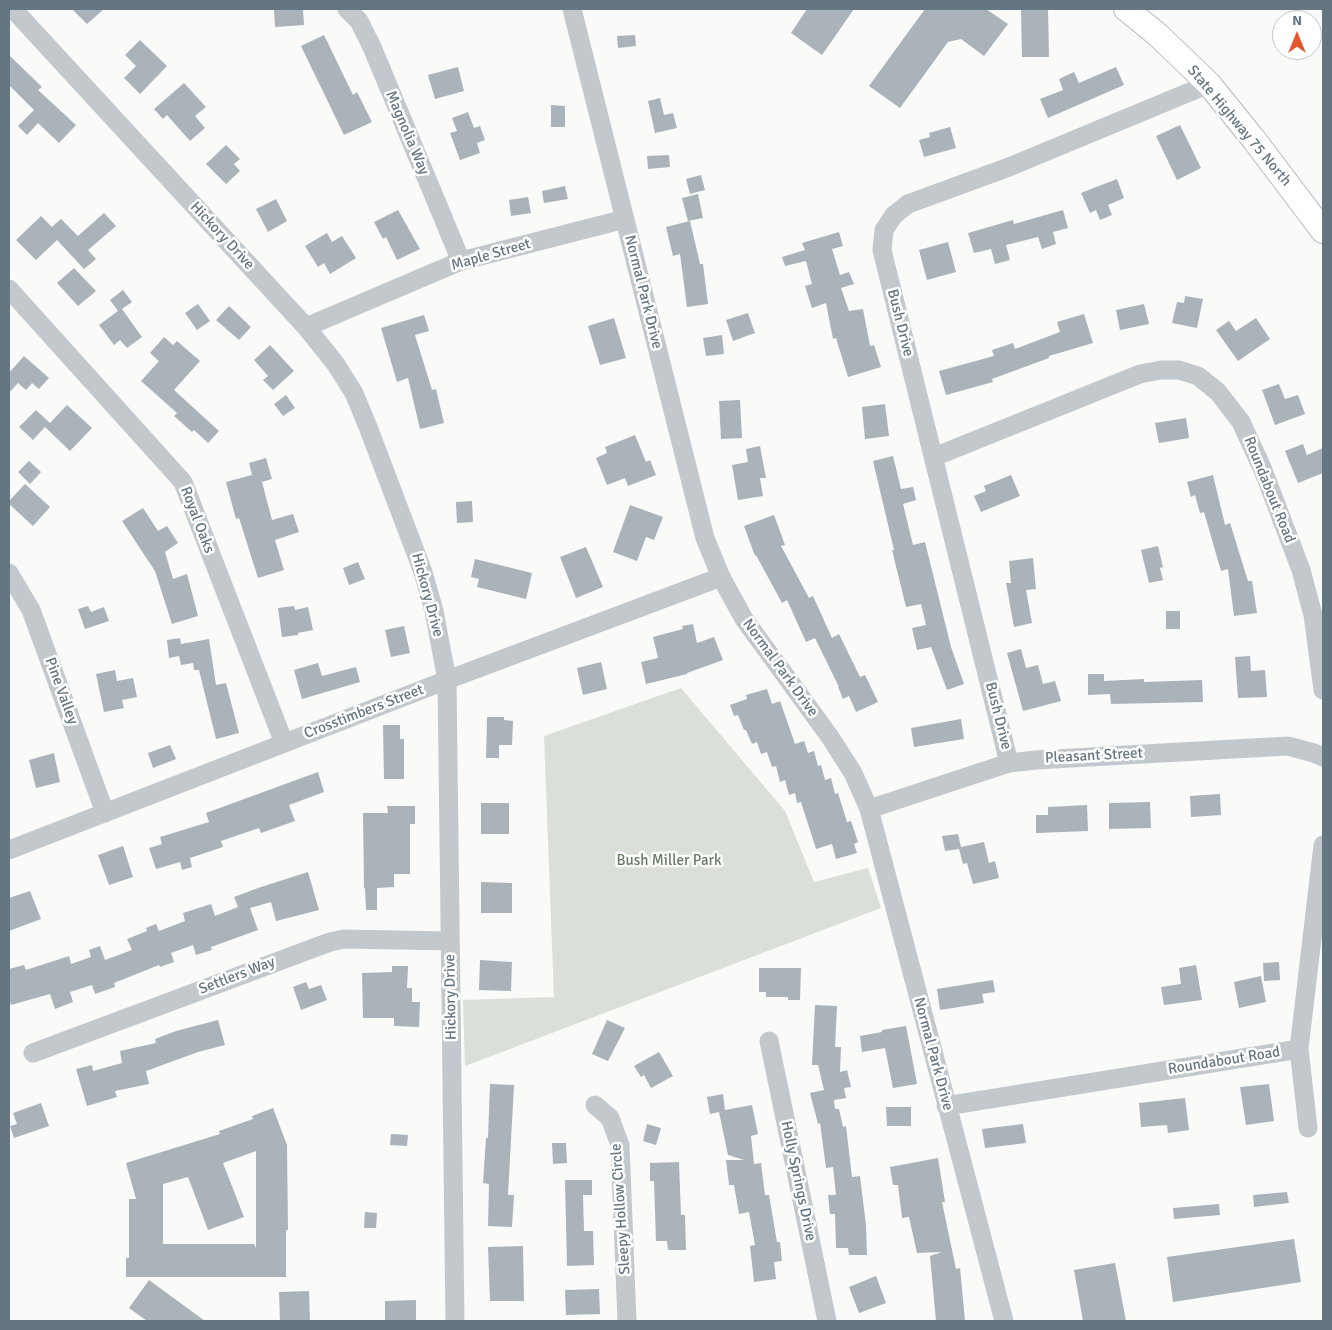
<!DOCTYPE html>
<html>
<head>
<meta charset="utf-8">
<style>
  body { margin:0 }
  #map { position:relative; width:1332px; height:1330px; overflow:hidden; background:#fafaf8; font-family:Signika,sans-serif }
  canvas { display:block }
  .frame { position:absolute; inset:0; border:10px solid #657683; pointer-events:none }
  .north { position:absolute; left:1272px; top:10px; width:50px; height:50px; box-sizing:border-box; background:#fff; border:1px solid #c1c8cd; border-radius:50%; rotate:0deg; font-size:14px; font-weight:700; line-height:20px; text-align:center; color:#657683 }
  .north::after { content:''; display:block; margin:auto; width:18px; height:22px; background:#e4572e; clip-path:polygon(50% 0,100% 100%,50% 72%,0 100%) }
</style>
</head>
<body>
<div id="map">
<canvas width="1332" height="1330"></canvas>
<div class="frame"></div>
<div class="north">N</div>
</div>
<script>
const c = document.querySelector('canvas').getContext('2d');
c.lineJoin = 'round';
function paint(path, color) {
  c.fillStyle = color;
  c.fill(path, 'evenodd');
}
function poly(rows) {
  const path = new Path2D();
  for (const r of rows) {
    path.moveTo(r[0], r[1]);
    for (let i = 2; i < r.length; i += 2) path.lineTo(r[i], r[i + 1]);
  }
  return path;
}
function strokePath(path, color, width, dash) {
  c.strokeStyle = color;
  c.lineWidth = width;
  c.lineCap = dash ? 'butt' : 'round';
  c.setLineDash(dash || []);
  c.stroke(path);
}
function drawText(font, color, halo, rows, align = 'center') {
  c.font = font + ' Signika,sans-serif';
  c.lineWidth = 5;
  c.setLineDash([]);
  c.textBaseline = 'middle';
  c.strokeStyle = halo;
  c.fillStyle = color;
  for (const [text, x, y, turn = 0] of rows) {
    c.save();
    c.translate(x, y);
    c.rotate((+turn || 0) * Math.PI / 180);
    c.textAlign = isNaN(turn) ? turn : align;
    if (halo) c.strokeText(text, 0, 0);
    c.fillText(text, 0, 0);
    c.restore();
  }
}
paint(poly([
  [681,688,785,811,814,882,868,868,881,908,465,1066,463,1000,554,997,544,736]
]), '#dadfd7');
paint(poly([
  [72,9,104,9,87,24],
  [274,9,303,9,304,25,275,27],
  [807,9,854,9,822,55,791,33],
  [925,9,986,9,1008,24,984,56,961,39,948,42,900,108,869,86],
  [1021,9,1048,9,1049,57,1022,57],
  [324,35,353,95,357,92,372,122,344,135,301,46],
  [635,35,636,46,618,48,617,36],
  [140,40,167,66,140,94,124,78,136,66,125,55],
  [9,55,42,87,38,90,76,125,59,143,38,123,27,135,18,126,34,110,9,85],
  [458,67,464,91,435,99,428,75],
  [1116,67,1124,85,1048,118,1040,99,1063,90,1059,79,1074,72,1079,83],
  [184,83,206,107,195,116,205,128,190,141,167,115,163,119,154,109],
  [660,98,664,115,673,113,677,128,655,133,648,101],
  [551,105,565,106,565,127,551,127],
  [468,112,474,128,480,126,485,140,477,143,480,153,460,160,450,133,457,131,452,118],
  [1180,125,1201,168,1177,180,1156,136],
  [950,127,956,148,924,157,919,140,930,137,929,133],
  [226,145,240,159,234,164,240,171,226,184,206,164],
  [669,155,670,167,648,169,647,156],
  [701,175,705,190,690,194,686,179],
  [1117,179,1124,198,1108,205,1112,215,1100,220,1096,210,1090,213,1081,193],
  [565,186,568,199,544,203,542,191],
  [698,194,703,218,688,221,682,198],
  [528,197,531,213,511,216,509,200],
  [276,199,287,221,268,232,256,209],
  [398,210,420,249,397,260,386,237,383,239,374,222],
  [1063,210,1068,228,1053,232,1056,244,1042,249,1038,237,1006,245,1010,260,995,264,991,249,974,253,968,233,1013,220,1014,224],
  [104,213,116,226,88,250,96,259,84,269,57,240,36,260,16,240,41,216,52,227,61,219,78,236],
  [690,221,700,264,703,264,708,304,687,307,680,254,673,256,666,227],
  [839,232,843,246,832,249,840,275,849,272,854,284,841,288,849,311,863,309,870,346,874,345,881,367,848,377,836,338,833,339,826,303,812,308,805,286,812,284,806,261,785,266,782,257,805,250,802,243],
  [327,233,332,242,342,236,356,258,330,274,324,263,318,267,305,246],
  [948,242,956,272,927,280,919,250],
  [74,268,96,291,78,306,57,283],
  [123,290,132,302,122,309,142,337,127,348,120,340,114,345,99,325,118,311,110,300],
  [1185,296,1203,299,1197,328,1172,323,1177,302,1184,303],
  [198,304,210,321,197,330,185,313],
  [1144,304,1149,324,1120,330,1116,310],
  [229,306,251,327,239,340,216,320],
  [748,313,755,333,733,341,726,320],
  [1084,314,1093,343,1049,356,1049,358,992,379,993,382,946,395,939,371,994,356,992,350,1013,343,1015,349,1060,332,1057,322],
  [424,315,429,331,415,335,432,390,436,389,444,423,420,429,408,378,397,382,381,328],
  [614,318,626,358,600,365,588,326],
  [1256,318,1270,339,1238,361,1216,330,1229,321,1236,331],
  [722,335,724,354,706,356,703,338],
  [164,337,173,345,177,341,200,361,174,390,219,431,208,443,194,430,192,432,174,416,177,413,141,381,159,361,150,353],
  [270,345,294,371,273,390,263,380,268,376,254,360],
  [24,356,49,378,39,389,32,383,26,390,18,383,9,393,9,373],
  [1279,384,1285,399,1298,395,1305,414,1275,425,1262,390],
  [286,395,295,408,283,416,274,404],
  [740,400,742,438,721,439,719,401],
  [885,404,889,436,865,439,862,407],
  [67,405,92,428,70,451,45,427,33,440,19,427,36,410,50,423],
  [1186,418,1189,438,1159,443,1155,423],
  [635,435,646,462,650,460,656,475,628,486,625,478,607,485,596,458,607,453,605,447],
  [1303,444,1307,455,1323,448,1323,473,1298,483,1285,451],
  [760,446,766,478,760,478,763,496,738,500,732,465,748,462,746,449],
  [893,456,901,489,913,487,916,500,903,504,913,545,925,542,951,647,964,684,947,690,931,647,917,650,912,628,926,625,921,604,906,607,892,550,894,550,873,461],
  [266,458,272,479,262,482,272,520,293,514,299,532,275,540,284,570,258,578,239,518,236,519,226,482,252,475,249,463],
  [29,461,41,472,30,484,18,472],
  [1011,475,1020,496,981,512,974,496,986,491,984,486],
  [1213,475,1225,525,1230,523,1248,581,1252,581,1257,613,1234,616,1228,569,1221,571,1204,512,1200,513,1195,495,1191,497,1187,482],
  [25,484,50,507,33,526,9,504,9,501],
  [472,501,473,522,457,523,456,502],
  [630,505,663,517,654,540,646,537,637,561,613,552],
  [143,508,158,531,167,526,178,543,165,552,173,579,187,574,198,616,172,624,155,571,122,521],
  [774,515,785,545,781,546,809,598,813,596,832,638,839,634,860,677,865,675,878,702,856,712,849,696,843,699,838,687,839,687,815,638,806,642,787,600,782,603,756,555,755,556,744,526],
  [1158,546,1163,567,1160,568,1163,580,1149,583,1141,550],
  [586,547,603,587,576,598,560,557],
  [1033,558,1036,589,1026,590,1032,623,1014,627,1006,583,1011,583,1009,561],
  [475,559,532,573,526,599,477,587,479,579,471,577],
  [358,562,365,579,349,585,343,568],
  [88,606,91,612,104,607,109,621,85,629,78,609],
  [294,606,295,610,308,607,313,630,298,633,298,635,282,637,278,608],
  [1166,611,1180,611,1180,629,1166,629],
  [693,624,697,643,714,637,723,660,687,673,687,674,646,684,641,662,658,658,653,637,683,629,682,626],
  [404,626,410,653,391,657,385,630],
  [180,638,181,644,209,639,216,685,226,683,239,733,216,739,199,670,194,670,193,663,181,665,179,656,169,658,167,640],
  [1021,649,1026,668,1038,665,1043,684,1055,681,1061,701,1023,711,1007,653],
  [1250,656,1251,671,1265,670,1267,697,1238,698,1235,657],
  [601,662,607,689,583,695,577,668],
  [318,663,322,676,356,667,360,682,302,699,294,670],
  [115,670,117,681,133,678,137,697,122,700,124,708,104,712,96,674],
  [1088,674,1104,674,1104,681,1144,679,1144,682,1202,680,1203,702,1111,704,1110,694,1088,695],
  [767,689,772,704,780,701,795,744,804,741,808,753,814,751,818,766,821,765,825,780,831,778,835,794,838,793,847,822,851,821,858,842,854,844,857,853,836,859,832,844,816,849,801,802,797,803,795,793,789,795,785,780,780,782,776,766,772,767,767,752,761,754,757,742,752,744,746,730,744,730,738,715,734,716,730,705,747,699,746,695],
  [487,717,504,717,504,720,513,721,512,745,499,745,499,758,486,758],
  [961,719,964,739,914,747,911,728],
  [383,725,400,725,400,739,404,739,404,779,384,779],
  [170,745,176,759,153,768,148,753],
  [54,753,60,782,36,788,29,760],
  [318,772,324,792,289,805,295,821,261,833,259,828,221,841,223,847,190,858,192,867,182,870,180,862,156,869,149,848,162,844,160,837,209,822,206,813],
  [1220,794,1221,815,1191,817,1190,796],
  [1150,802,1151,828,1109,829,1109,803],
  [481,803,509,803,509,834,481,834],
  [1087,805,1088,831,1036,833,1036,815,1048,815,1048,807],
  [387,806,415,806,415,824,410,824,410,874,394,874,394,887,377,888,377,910,366,910,365,888,364,888,363,813,388,813],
  [958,834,961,847,984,842,989,863,995,861,999,878,973,884,967,863,963,864,959,849,945,851,942,836],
  [123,846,133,877,109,885,98,855],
  [308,872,319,910,276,921,271,902,250,908,258,930,211,947,212,950,196,955,193,945,171,953,174,962,160,967,159,965,114,983,115,987,95,994,92,985,70,992,73,1002,55,1009,50,994,11,1005,9,999,9,969,24,965,26,970,69,956,71,964,91,957,89,950,100,946,105,960,132,950,127,939,147,931,146,928,156,924,159,931,185,921,183,913,211,904,215,916,238,907,234,897,258,888],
  [481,882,512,883,512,913,481,913],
  [30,891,41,919,9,931,9,898],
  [480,960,512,962,511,991,479,990],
  [1279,962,1280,980,1264,981,1263,963],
  [1196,965,1202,1000,1164,1005,1161,987,1181,984,1179,968],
  [392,966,408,966,407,988,412,988,412,1002,420,1002,419,1027,394,1026,394,1018,363,1018,362,973,392,972],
  [759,968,801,968,800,1000,788,1000,788,997,766,997,766,992,759,992],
  [1261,976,1266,1002,1239,1008,1234,982],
  [993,980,995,992,982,994,984,1003,940,1010,937,989],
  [306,982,309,989,321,985,327,1000,301,1010,293,987],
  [815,1005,837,1006,835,1047,841,1047,840,1072,847,1070,851,1087,844,1088,846,1098,834,1100,835,1109,839,1109,843,1127,846,1126,852,1177,860,1176,866,1225,867,1255,849,1255,848,1248,836,1248,835,1214,830,1214,828,1195,836,1195,833,1167,826,1168,820,1123,818,1124,810,1093,824,1090,818,1065,812,1065],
  [218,1020,225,1045,198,1052,146,1071,149,1084,115,1091,117,1097,87,1106,76,1069,92,1065,93,1071,122,1063,120,1051,156,1043,155,1039,176,1031],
  [607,1020,625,1028,608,1061,592,1054],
  [906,1026,917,1084,893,1088,885,1048,862,1052,860,1036,882,1032,882,1030],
  [659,1052,673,1076,651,1088,644,1075,641,1077,634,1066],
  [490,1084,514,1085,508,1195,514,1195,512,1227,488,1226,489,1184,483,1183,486,1138,488,1138],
  [1269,1084,1274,1121,1246,1125,1240,1087],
  [723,1094,725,1110,752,1105,758,1134,751,1136,754,1164,761,1163,765,1195,769,1195,777,1242,780,1242,782,1261,774,1262,776,1279,754,1282,750,1246,755,1245,749,1212,739,1214,734,1185,729,1185,726,1160,744,1160,728,1155,719,1112,710,1114,707,1097],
  [1185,1098,1189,1130,1168,1133,1167,1125,1141,1127,1139,1103],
  [41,1103,49,1126,14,1138,10,1126,17,1124,13,1113],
  [886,1107,911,1107,911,1126,887,1126],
  [273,1108,287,1145,288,1230,286,1230,286,1277,126,1277,126,1258,129,1258,129,1199,136,1199,126,1163,220,1134,219,1131,253,1119,252,1116],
  [256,1151,256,1248,254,1244,163,1244,163,1184,188,1177,208,1230,244,1217,223,1163],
  [647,1124,661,1128,656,1145,643,1141],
  [1023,1124,1026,1143,985,1148,982,1129],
  [391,1134,408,1135,407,1146,390,1145],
  [552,1143,566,1143,567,1163,553,1164],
  [938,1158,945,1202,942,1202,956,1269,960,1268,965,1321,936,1321,930,1256,942,1252,917,1253,909,1217,902,1218,898,1185,893,1185,890,1167],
  [679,1162,681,1215,685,1215,686,1250,668,1250,667,1241,656,1241,654,1181,650,1181,650,1163],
  [565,1180,592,1180,592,1195,583,1195,584,1231,593,1231,594,1265,567,1266],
  [1287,1192,1289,1203,1254,1207,1253,1195],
  [1219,1204,1220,1215,1174,1219,1173,1208],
  [365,1212,377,1213,376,1228,364,1228],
  [1294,1239,1301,1282,1173,1302,1167,1257],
  [523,1246,524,1301,490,1301,488,1247],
  [1115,1263,1126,1321,1083,1321,1074,1270],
  [876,1276,886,1303,859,1313,849,1287],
  [149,1280,205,1321,147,1321,129,1308],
  [599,1289,600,1314,566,1315,565,1290],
  [309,1291,310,1321,280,1321,279,1292],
  [416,1300,416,1321,385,1321,385,1301]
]), '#aab3b9');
const major = poly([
  [1126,9,1158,35,1209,84,1255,141,1323,231]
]);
strokePath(major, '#b5babe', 26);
strokePath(poly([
  [13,9,306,327,335,363,354,393,368,427,423,572,434,611,447,680,455,1321],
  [347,9,359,21,372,47,461,261],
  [572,9,705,538,721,577,744,619,830,737,853,773,869,809,1004,1321],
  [9,289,183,482,284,743],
  [306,327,461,261,625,219],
  [934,457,1140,374,1161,370,1179,370,1198,376,1218,392,1241,422,1263,470,1301,570,1313,615,1323,690],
  [9,573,31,610,105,813],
  [1009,763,882,250,884,230,894,215,908,204,1009,167,1209,84],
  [869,809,1009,763,1036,760,1288,746,1314,753,1323,757],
  [9,850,447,680,721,577],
  [769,1041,827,1321],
  [1299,1049,1308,1128],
  [33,1053,330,942,344,939,450,941],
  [595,1105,610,1118,620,1145,627,1321],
  [946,1106,1299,1049,1323,845]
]), '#c3c8cc', 19);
strokePath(major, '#fff', 24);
drawText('15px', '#657683', '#fff', [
  ["State Highway 75 North",1239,126,50],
  ["Magnolia Way",407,133,67],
  ["Hickory Drive",222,236,47],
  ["Maple Street",491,255,-16],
  ["Normal Park Drive",643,292,76],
  ["Bush Drive",900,323,76],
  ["Roundabout Road",1269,490,68],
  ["Royal Oaks",197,520,69],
  ["Hickory Drive",427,595,75],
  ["Normal Park Drive",780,668,54],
  ["Pine Valley",61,691,70],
  ["Crosstimbers Street",364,712,-21],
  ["Bush Drive",998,716,76],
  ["Pleasant Street",1094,756,-3],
  ["Settlers Way",237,976,-21],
  ["Hickory Drive",451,997,-91],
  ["Normal Park Drive",933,1054,75],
  ["Roundabout Road",1224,1061,-9],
  ["Holly Springs Drive",798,1181,78],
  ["Sleepy Hollow Circle",621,1209,-94]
]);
drawText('15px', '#687a64', '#fff', [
  ["Bush Miller Park",669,861]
]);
</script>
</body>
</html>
